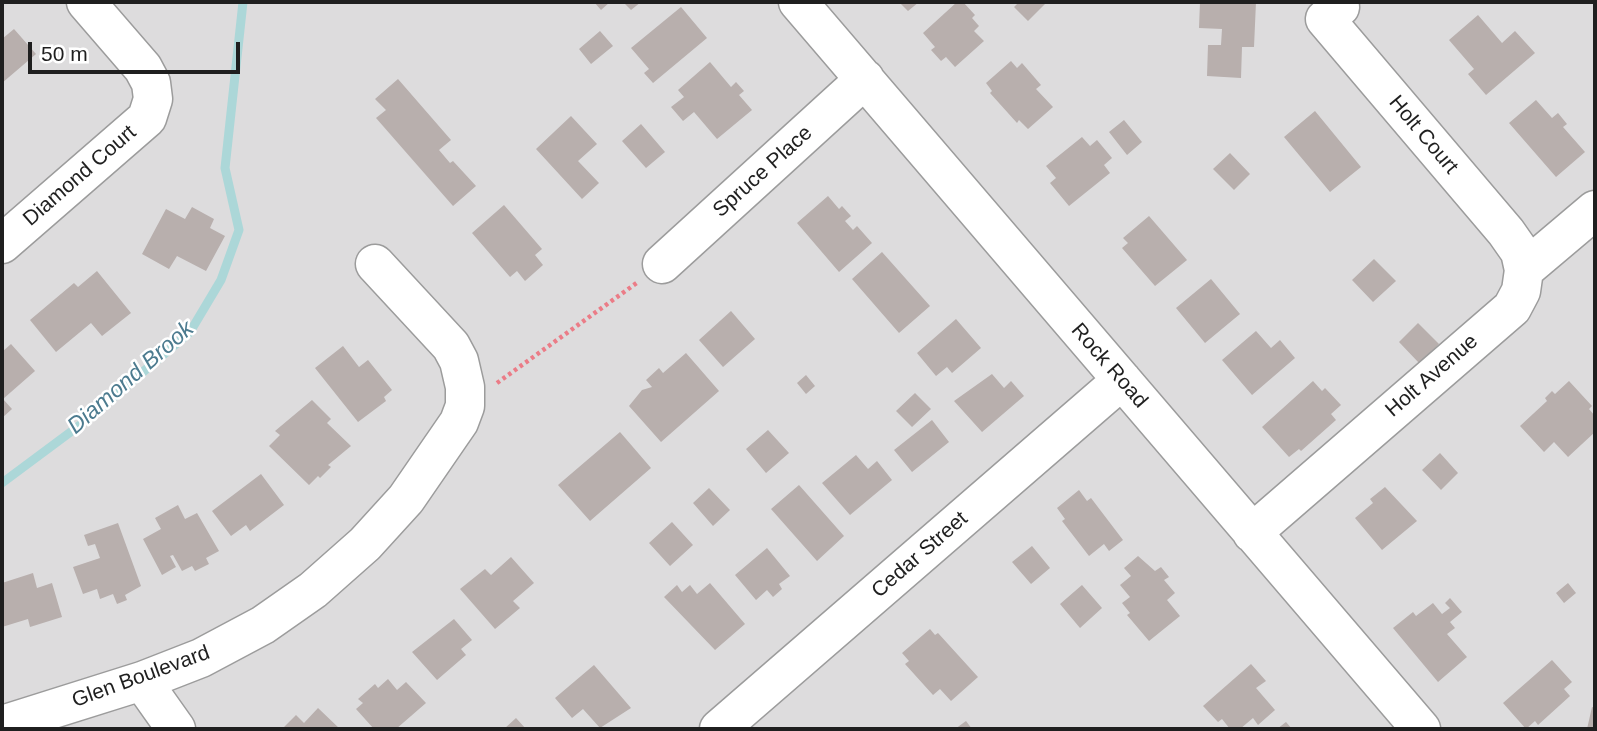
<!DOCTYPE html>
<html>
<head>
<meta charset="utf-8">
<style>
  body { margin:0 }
  #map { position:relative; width:1597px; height:731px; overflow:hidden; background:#efebe7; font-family:Arial,sans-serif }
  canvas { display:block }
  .frame { position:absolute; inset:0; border:4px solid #1f1f1f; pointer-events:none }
  .scale { position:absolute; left:28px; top:42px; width:212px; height:32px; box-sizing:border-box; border:4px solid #1f1f1f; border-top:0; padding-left:9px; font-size:21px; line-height:24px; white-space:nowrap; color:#1f1f1f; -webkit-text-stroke:5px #fff; paint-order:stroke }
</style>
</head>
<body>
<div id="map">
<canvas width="1597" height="731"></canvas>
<div class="frame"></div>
<div class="scale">50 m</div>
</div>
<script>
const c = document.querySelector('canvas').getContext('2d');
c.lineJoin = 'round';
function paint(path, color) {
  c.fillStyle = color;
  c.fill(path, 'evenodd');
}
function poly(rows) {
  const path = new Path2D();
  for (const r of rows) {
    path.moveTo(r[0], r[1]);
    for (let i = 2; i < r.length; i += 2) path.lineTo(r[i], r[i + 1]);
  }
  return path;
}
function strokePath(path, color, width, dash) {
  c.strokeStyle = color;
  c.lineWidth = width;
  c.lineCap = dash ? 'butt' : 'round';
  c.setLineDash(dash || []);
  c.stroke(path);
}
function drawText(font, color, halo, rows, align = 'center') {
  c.font = font + ' Arial,sans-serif';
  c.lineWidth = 5;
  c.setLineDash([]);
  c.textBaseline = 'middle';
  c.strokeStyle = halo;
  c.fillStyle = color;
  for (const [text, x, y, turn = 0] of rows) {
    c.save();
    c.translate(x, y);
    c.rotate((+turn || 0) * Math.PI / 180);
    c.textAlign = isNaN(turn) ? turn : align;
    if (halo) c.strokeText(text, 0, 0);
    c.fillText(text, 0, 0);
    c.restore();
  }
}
paint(poly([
  [2,2,1595,2,1595,729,2,729]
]), '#dddcdd');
strokePath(poly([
  [2,483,84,422,190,332,221,280,239,230,225,168,243,2]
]), '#acd7d8', 9);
paint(poly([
  [594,2,610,2,601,10],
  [623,2,641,2,631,10],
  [899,2,919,2,908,11],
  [957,2,963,2,975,15,972,18,979,26,974,31,984,41,955,67,946,57,941,61,931,50,935,47,923,33],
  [1019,2,1047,2,1028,21,1014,7],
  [1200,2,1256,2,1254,47,1242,47,1241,78,1207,76,1208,45,1221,45,1222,29,1199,28],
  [681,7,707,38,653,83,644,73,649,69,631,48],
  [1478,15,1502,43,1515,31,1535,53,1486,95,1468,74,1474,69,1449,40],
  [14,29,36,54,2,83,2,39],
  [600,31,613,46,591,64,579,49],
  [1011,61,1017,68,1022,63,1041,85,1036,89,1053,107,1028,129,1019,120,1017,123,990,93,992,91,986,83],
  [710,62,731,87,736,82,744,91,739,95,752,110,717,139,694,112,683,121,671,107,684,97,678,90],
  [398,79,451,140,439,150,450,163,453,161,476,186,453,206,376,118,386,110,375,99],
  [1536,100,1552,118,1558,113,1567,124,1563,127,1585,152,1556,177,1509,123],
  [1315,111,1361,167,1330,192,1284,137],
  [571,116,597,144,578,161,599,183,582,199,536,149],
  [1124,120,1142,142,1127,155,1109,132],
  [641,124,665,152,646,168,622,141],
  [1082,137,1090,146,1097,140,1112,158,1104,165,1110,173,1069,206,1050,183,1056,178,1046,166],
  [1230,153,1250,174,1234,190,1213,169],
  [828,196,839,209,842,206,851,216,845,221,853,230,857,226,872,243,839,272,797,223],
  [504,205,542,249,535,255,543,265,525,281,517,271,510,277,472,233],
  [192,207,214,219,210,228,225,236,206,271,177,256,169,269,142,254,166,209,185,219],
  [1149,216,1187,260,1155,286,1122,248,1128,243,1123,238],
  [882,252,930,306,899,333,852,279],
  [1374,259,1396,281,1373,302,1352,280],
  [97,271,131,313,102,336,91,323,56,352,30,320,74,283,78,287],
  [1211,279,1240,314,1205,343,1176,308],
  [731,311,755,339,723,367,699,340],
  [956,319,981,348,952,373,947,367,936,376,917,353],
  [1418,323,1439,344,1419,363,1399,342],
  [1256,331,1271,348,1280,340,1295,358,1252,395,1222,360],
  [11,344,35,371,3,399,12,409,2,418,2,352],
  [343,346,359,367,368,360,392,390,384,397,386,401,358,422,315,368],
  [686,353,719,391,661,442,629,406,642,390,652,387,646,380,659,368,663,373],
  [992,374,1004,388,1011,381,1024,396,982,432,954,401],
  [806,375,815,386,806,394,797,383],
  [1313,381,1322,391,1325,388,1341,405,1331,414,1336,420,1301,451,1299,449,1289,457,1262,427],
  [1569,381,1592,406,1589,409,1595,416,1595,432,1568,457,1554,442,1544,452,1520,426,1547,401,1545,398,1552,391,1555,394],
  [915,393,931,409,912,427,896,411],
  [312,400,331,419,327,423,351,446,328,465,331,467,320,478,318,476,309,485,269,446,280,435,275,431],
  [932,420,949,442,912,472,894,450],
  [768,430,789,453,766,473,746,449],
  [620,432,651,468,590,521,558,485],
  [1440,453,1458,473,1441,490,1422,470],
  [856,455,868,469,877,461,892,480,850,515,822,483],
  [261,474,284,505,250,531,246,525,231,536,212,511],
  [799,485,844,536,817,561,771,509],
  [1385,487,1417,521,1382,550,1355,518,1373,503,1370,499],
  [709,488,730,510,713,526,693,503],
  [1079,490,1087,501,1091,498,1123,540,1109,551,1104,544,1089,556,1062,521,1065,519,1057,508],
  [178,505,185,519,197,513,219,551,206,558,209,564,195,571,192,566,182,571,173,555,170,556,176,567,162,575,143,539,161,529,155,518],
  [672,522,693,545,670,566,649,543],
  [118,523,141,586,125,595,127,600,117,604,113,594,100,599,97,589,83,594,73,567,100,558,95,544,88,546,84,535],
  [1032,546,1050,568,1031,584,1012,562],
  [767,548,790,576,779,584,782,589,773,597,767,590,756,600,735,575],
  [1138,556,1155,571,1161,567,1169,577,1164,580,1175,593,1167,600,1180,616,1149,641,1127,615,1130,613,1122,603,1130,597,1120,585,1131,576,1124,568],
  [511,557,534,583,513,601,520,608,495,629,460,589,485,569,491,575],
  [33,573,37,588,52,583,62,617,30,627,28,619,2,627,2,583],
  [710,583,745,624,715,650,664,597,677,585,682,592,690,585,697,594],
  [1568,583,1576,593,1564,603,1556,593],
  [1082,585,1102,608,1080,628,1060,604],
  [1450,598,1462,612,1450,622,1455,628,1447,634,1467,657,1438,682,1393,628,1413,612,1416,616,1433,603,1442,614,1450,608,1445,603],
  [454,619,472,640,461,649,466,655,437,680,412,652],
  [930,629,935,635,938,633,978,677,951,701,940,689,933,695,905,664,909,661,902,653],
  [1552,660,1572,682,1564,689,1570,696,1538,725,1535,721,1526,729,1503,703],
  [1251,664,1266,681,1256,688,1275,710,1258,725,1253,718,1240,729,1230,729,1222,719,1218,722,1203,706],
  [594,665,631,708,600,728,583,709,572,718,555,698],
  [388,679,397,690,406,682,426,703,396,729,374,729,356,709,363,703,358,699,375,684,378,688],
  [1592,707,1595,708,1595,729,1587,729],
  [318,708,340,729,282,729,296,715,304,723],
  [516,718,526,729,504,729],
  [966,721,972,729,955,729],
  [1286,722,1292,729,1277,729]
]), '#b8afad');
const minor = poly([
  [798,2,1421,729],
  [1340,7,1325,19,1506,232,1520,252,1524,270],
  [2,244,147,118,153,99,151,83,143,68,86,2],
  [662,264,865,79],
  [1252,533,1512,308,1521,291,1524,270,1595,210],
  [142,681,176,729],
  [2,725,142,681,201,658,263,625,313,590,365,544,406,499,459,422,465,406,465,387,459,361,451,346,375,264],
  [719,729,1122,380]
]);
strokePath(minor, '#9c9c9c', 41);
strokePath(poly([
  [497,383,638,282]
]), '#eb7c87', 4.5, [3.5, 3.5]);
strokePath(minor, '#fff', 38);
drawText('21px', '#1f1f1f', '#fff', [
  ["Holt Court",1423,135,50],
  ["Spruce Place",763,172,-42],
  ["Diamond Court",80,176,-41],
  ["Rock Road",1109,366,49],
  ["Holt Avenue",1432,376,-41],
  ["Cedar Street",920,555,-41],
  ["Glen Boulevard",141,677,-20]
]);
drawText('italic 23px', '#4c7b8f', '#fff', [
  ["Diamond Brook",131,378,-41]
]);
</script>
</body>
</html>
